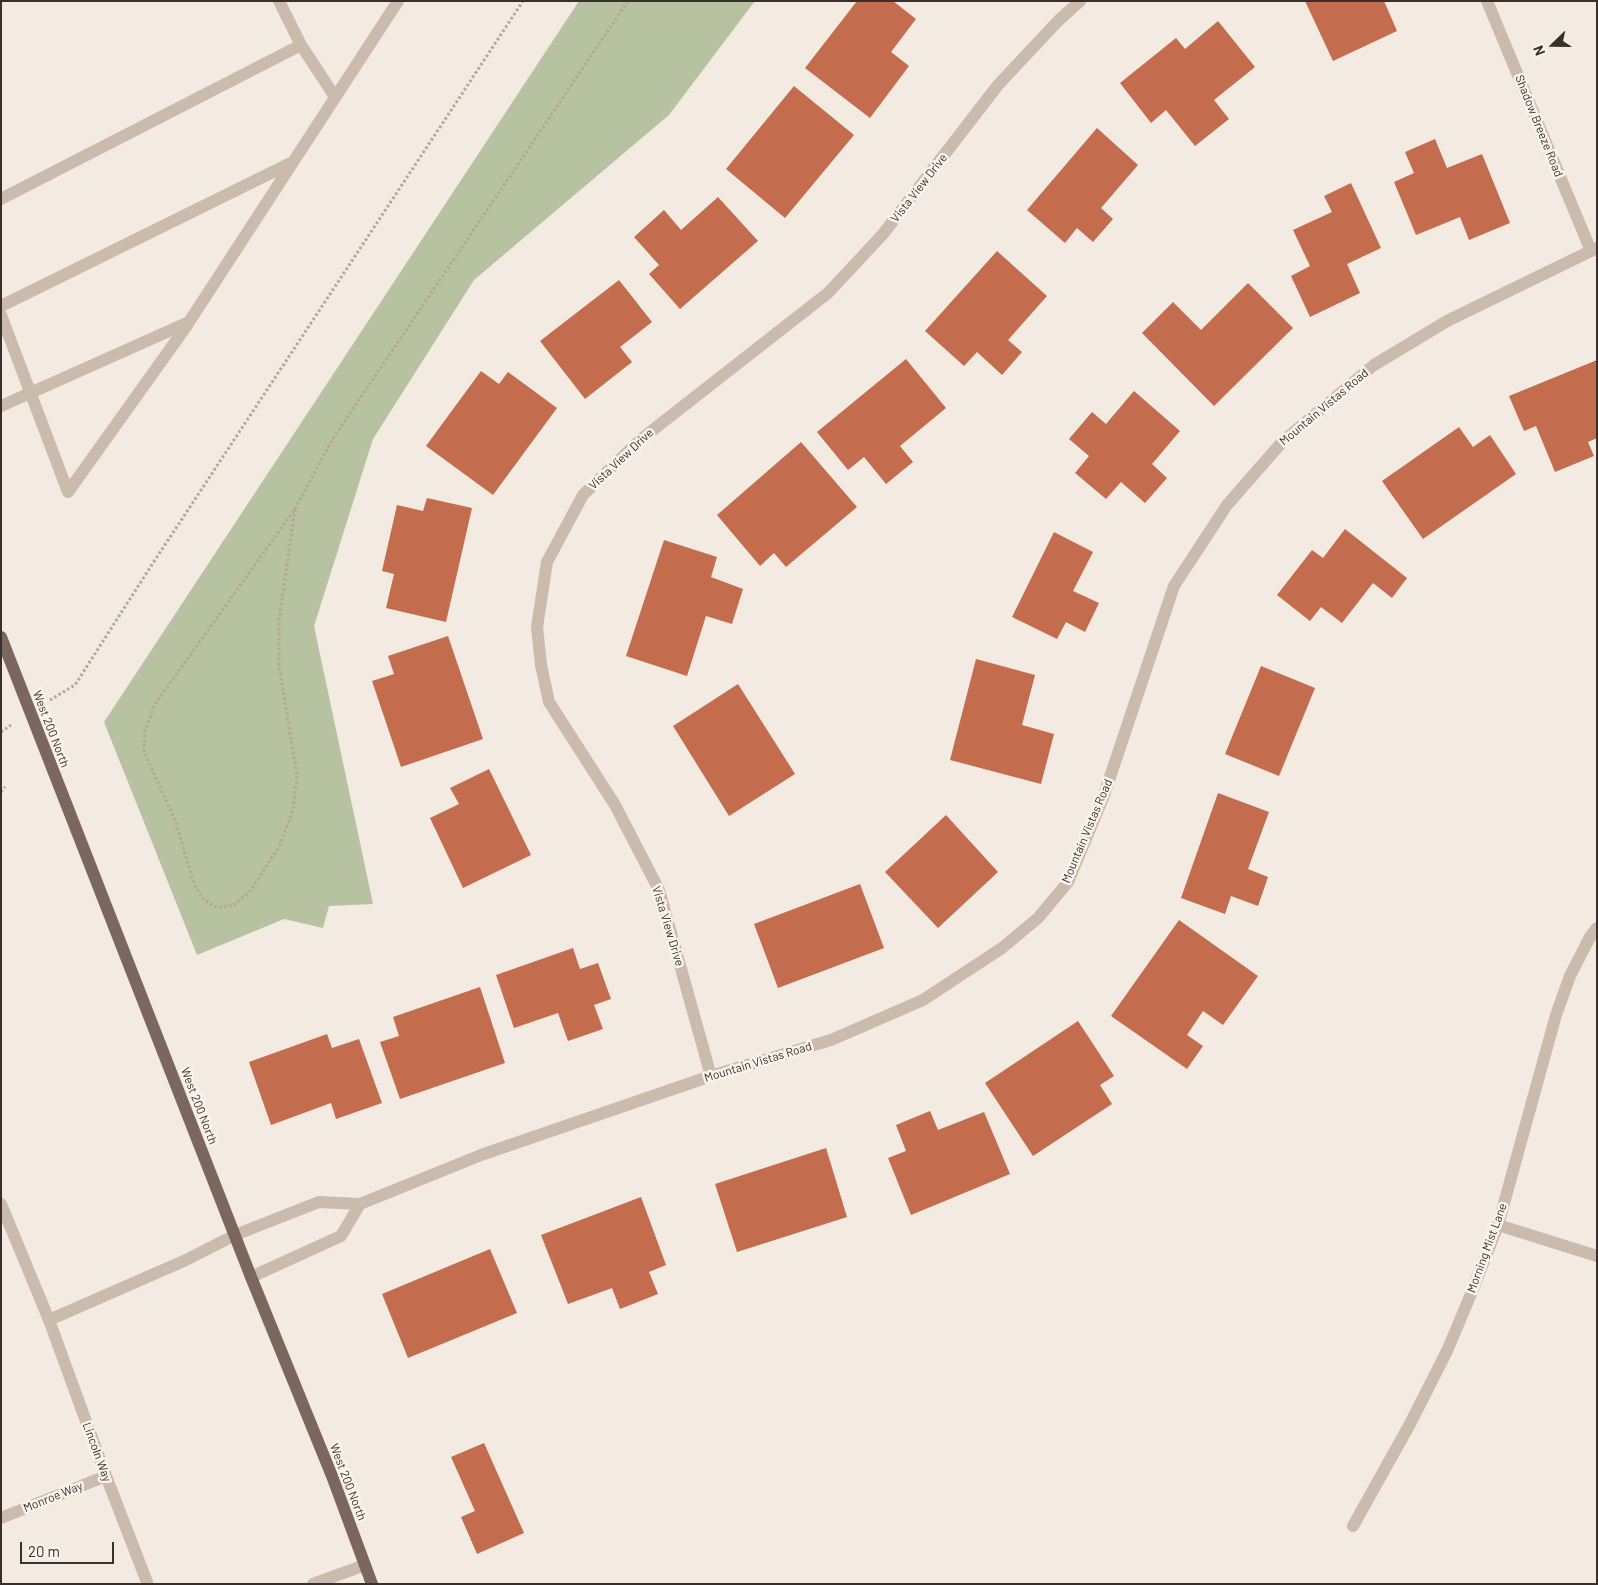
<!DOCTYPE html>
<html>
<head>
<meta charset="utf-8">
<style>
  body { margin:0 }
  #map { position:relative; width:1598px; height:1585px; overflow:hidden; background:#f3eae1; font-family:Barlow,sans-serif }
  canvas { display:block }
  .frame { position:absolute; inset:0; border:2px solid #3a302b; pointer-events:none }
  .north { position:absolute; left:1528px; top:20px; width:50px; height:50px; -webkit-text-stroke:4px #faf4ed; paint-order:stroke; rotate:248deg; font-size:14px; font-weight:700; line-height:20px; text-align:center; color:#3a302b }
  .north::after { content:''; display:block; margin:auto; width:18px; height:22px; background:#3a302b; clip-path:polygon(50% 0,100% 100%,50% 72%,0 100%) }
  .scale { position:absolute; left:20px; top:1542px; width:94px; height:22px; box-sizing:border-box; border:2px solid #3a302b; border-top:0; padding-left:6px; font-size:15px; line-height:18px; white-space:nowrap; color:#3a302b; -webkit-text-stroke:4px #faf4ed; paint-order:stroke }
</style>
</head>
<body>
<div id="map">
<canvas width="1598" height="1585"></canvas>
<div class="frame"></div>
<div class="north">N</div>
<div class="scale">20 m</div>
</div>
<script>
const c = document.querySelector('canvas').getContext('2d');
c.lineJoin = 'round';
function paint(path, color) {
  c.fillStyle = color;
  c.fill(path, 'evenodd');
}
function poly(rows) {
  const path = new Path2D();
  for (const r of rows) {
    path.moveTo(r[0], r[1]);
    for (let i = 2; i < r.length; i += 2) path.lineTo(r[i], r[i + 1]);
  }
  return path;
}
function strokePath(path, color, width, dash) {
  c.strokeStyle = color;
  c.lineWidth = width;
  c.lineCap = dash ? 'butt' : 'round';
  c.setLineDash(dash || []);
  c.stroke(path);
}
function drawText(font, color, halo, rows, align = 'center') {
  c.font = font + ' Barlow,sans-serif';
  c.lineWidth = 5;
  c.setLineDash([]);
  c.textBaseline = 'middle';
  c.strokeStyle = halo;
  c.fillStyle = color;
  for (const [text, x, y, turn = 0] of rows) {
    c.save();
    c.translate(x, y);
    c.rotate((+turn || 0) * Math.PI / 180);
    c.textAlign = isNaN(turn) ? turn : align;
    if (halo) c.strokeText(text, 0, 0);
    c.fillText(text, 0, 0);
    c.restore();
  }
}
paint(poly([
  [579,1,755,1,669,115,474,280,373,439,314,626,373,904,329,906,323,928,284,919,197,955,104,722]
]), '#b7c2a0');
paint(poly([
  [857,1,893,1,916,19,891,52,909,66,870,118,805,68],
  [1305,1,1384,1,1397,31,1333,61],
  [1218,21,1255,67,1214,100,1229,119,1195,146,1166,110,1151,123,1120,83,1176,38,1185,49],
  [794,86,854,135,785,218,726,169],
  [1097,128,1138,165,1101,208,1113,219,1093,242,1077,228,1065,243,1027,210],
  [1435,139,1447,168,1482,154,1510,223,1469,240,1460,217,1416,235,1394,182,1414,173,1405,152],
  [1351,183,1381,248,1347,264,1360,293,1310,317,1291,276,1310,266,1293,230,1332,212,1324,196],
  [718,197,758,241,680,309,649,274,659,265,634,237,664,210,681,230],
  [997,251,1047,296,1008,340,1022,352,1002,375,977,352,964,366,925,331],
  [619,280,652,322,620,347,632,362,585,399,540,341],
  [1248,283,1293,328,1214,406,1142,333,1173,302,1201,330],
  [906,359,946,408,900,446,913,462,886,484,864,457,848,470,817,432],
  [1597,360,1597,438,1588,442,1594,456,1555,472,1536,426,1524,431,1509,396],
  [481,371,499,384,508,372,557,408,493,495,426,446],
  [1134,391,1180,431,1152,464,1167,478,1145,503,1121,482,1106,499,1075,473,1089,456,1069,439,1092,412,1106,424],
  [1459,427,1473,447,1490,435,1516,474,1423,539,1382,481],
  [801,442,857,507,786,567,774,553,760,566,717,515],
  [427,498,472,508,446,622,386,608,394,574,382,571,397,505,423,511],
  [1345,529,1407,578,1392,598,1373,583,1342,623,1321,607,1310,621,1277,595,1312,550,1323,558],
  [1054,532,1093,552,1073,591,1099,603,1085,632,1066,622,1057,639,1012,617],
  [664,540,717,557,711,577,743,589,732,624,706,616,687,676,626,656],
  [448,636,483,739,401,767,372,681,394,674,388,656],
  [976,659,1035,675,1022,725,1054,734,1041,784,950,760],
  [1261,666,1315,688,1279,776,1225,754],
  [738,684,795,774,729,816,673,726],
  [489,769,531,855,463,888,430,818,459,804,450,788],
  [1218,793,1269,812,1248,869,1268,877,1258,906,1231,896,1225,914,1181,898],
  [946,815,998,872,938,928,885,872],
  [860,884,884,948,778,988,754,924],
  [1179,920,1258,976,1223,1025,1203,1011,1187,1035,1203,1046,1187,1069,1111,1016],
  [573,948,580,969,598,963,611,999,594,1005,603,1029,568,1041,558,1013,514,1028,496,975],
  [480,987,505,1063,400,1099,380,1042,399,1036,393,1017],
  [1078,1021,1114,1076,1100,1085,1112,1104,1033,1156,985,1083],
  [327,1034,332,1048,359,1039,382,1103,336,1119,331,1103,271,1125,249,1062],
  [930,1111,938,1130,984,1112,1010,1174,911,1215,888,1158,906,1151,896,1125],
  [826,1148,847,1217,737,1252,715,1184],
  [641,1197,666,1265,649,1272,658,1294,620,1309,612,1288,568,1304,541,1235],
  [490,1249,517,1313,408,1358,382,1294],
  [484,1443,524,1533,477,1554,461,1517,475,1511,451,1457]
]), '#c36c4e');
strokePath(poly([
  [295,509,279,620,279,665,297,776,293,810,279,847,250,891,234,905,218,908,204,900,194,884,176,823,144,751,145,730,155,704,295,509,332,440,628,1],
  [50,700,75,685,153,563,523,1],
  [1,732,11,725],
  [1,792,5,787]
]), '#b7a596', 3, [2.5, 2.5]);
strokePath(poly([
  [279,1,301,45,335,97],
  [1,199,301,45],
  [1,306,293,162],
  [1,315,68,492,188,324],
  [1,406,189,322,398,1],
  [313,1584,365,1565]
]), '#cbbbac', 12);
strokePath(poly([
  [1487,1,1591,251],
  [711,1076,659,890,615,805,549,702,541,665,537,627,547,562,583,495,640,440,828,293,883,234,998,85,1058,21,1080,1],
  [1,1204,49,1320,106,1476,147,1582],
  [1498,1225,1597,1256],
  [251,1277,341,1236,360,1204],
  [49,1320,186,1260,235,1235,319,1202,360,1204,481,1155,711,1076,831,1040,923,1000,1002,948,1038,918,1068,882,1103,798,1174,586,1227,505,1283,441,1374,365,1447,321,1597,248],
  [1,1518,106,1476],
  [1353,1526,1410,1424,1447,1351,1471,1294,1498,1225,1556,1015,1570,976,1590,937,1597,928]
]), '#cbbbac', 12);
strokePath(poly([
  [1,637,251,1277,332,1476,372,1584]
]), '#7b675d', 12);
drawText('12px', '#3a302b', '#faf4ed', [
  ["Shadow Breeze Road",1539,126,68],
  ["Vista View Drive",919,188,-52],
  ["Mountain Vistas Road",1324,407,-40],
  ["Vista View Drive",621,459,-43],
  ["West 200 North",51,729,69],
  ["Mountain Vistas Road",1087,831,-67],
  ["Vista View Drive",668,926,73],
  ["Mountain Vistas Road",758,1062,-17],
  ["West 200 North",199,1106,69],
  ["Morning Mist Lane",1487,1248,-70],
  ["Lincoln Way",97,1452,70],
  ["West 200 North",348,1482,69],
  ["Monroe Way",53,1497,-22]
]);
</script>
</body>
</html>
